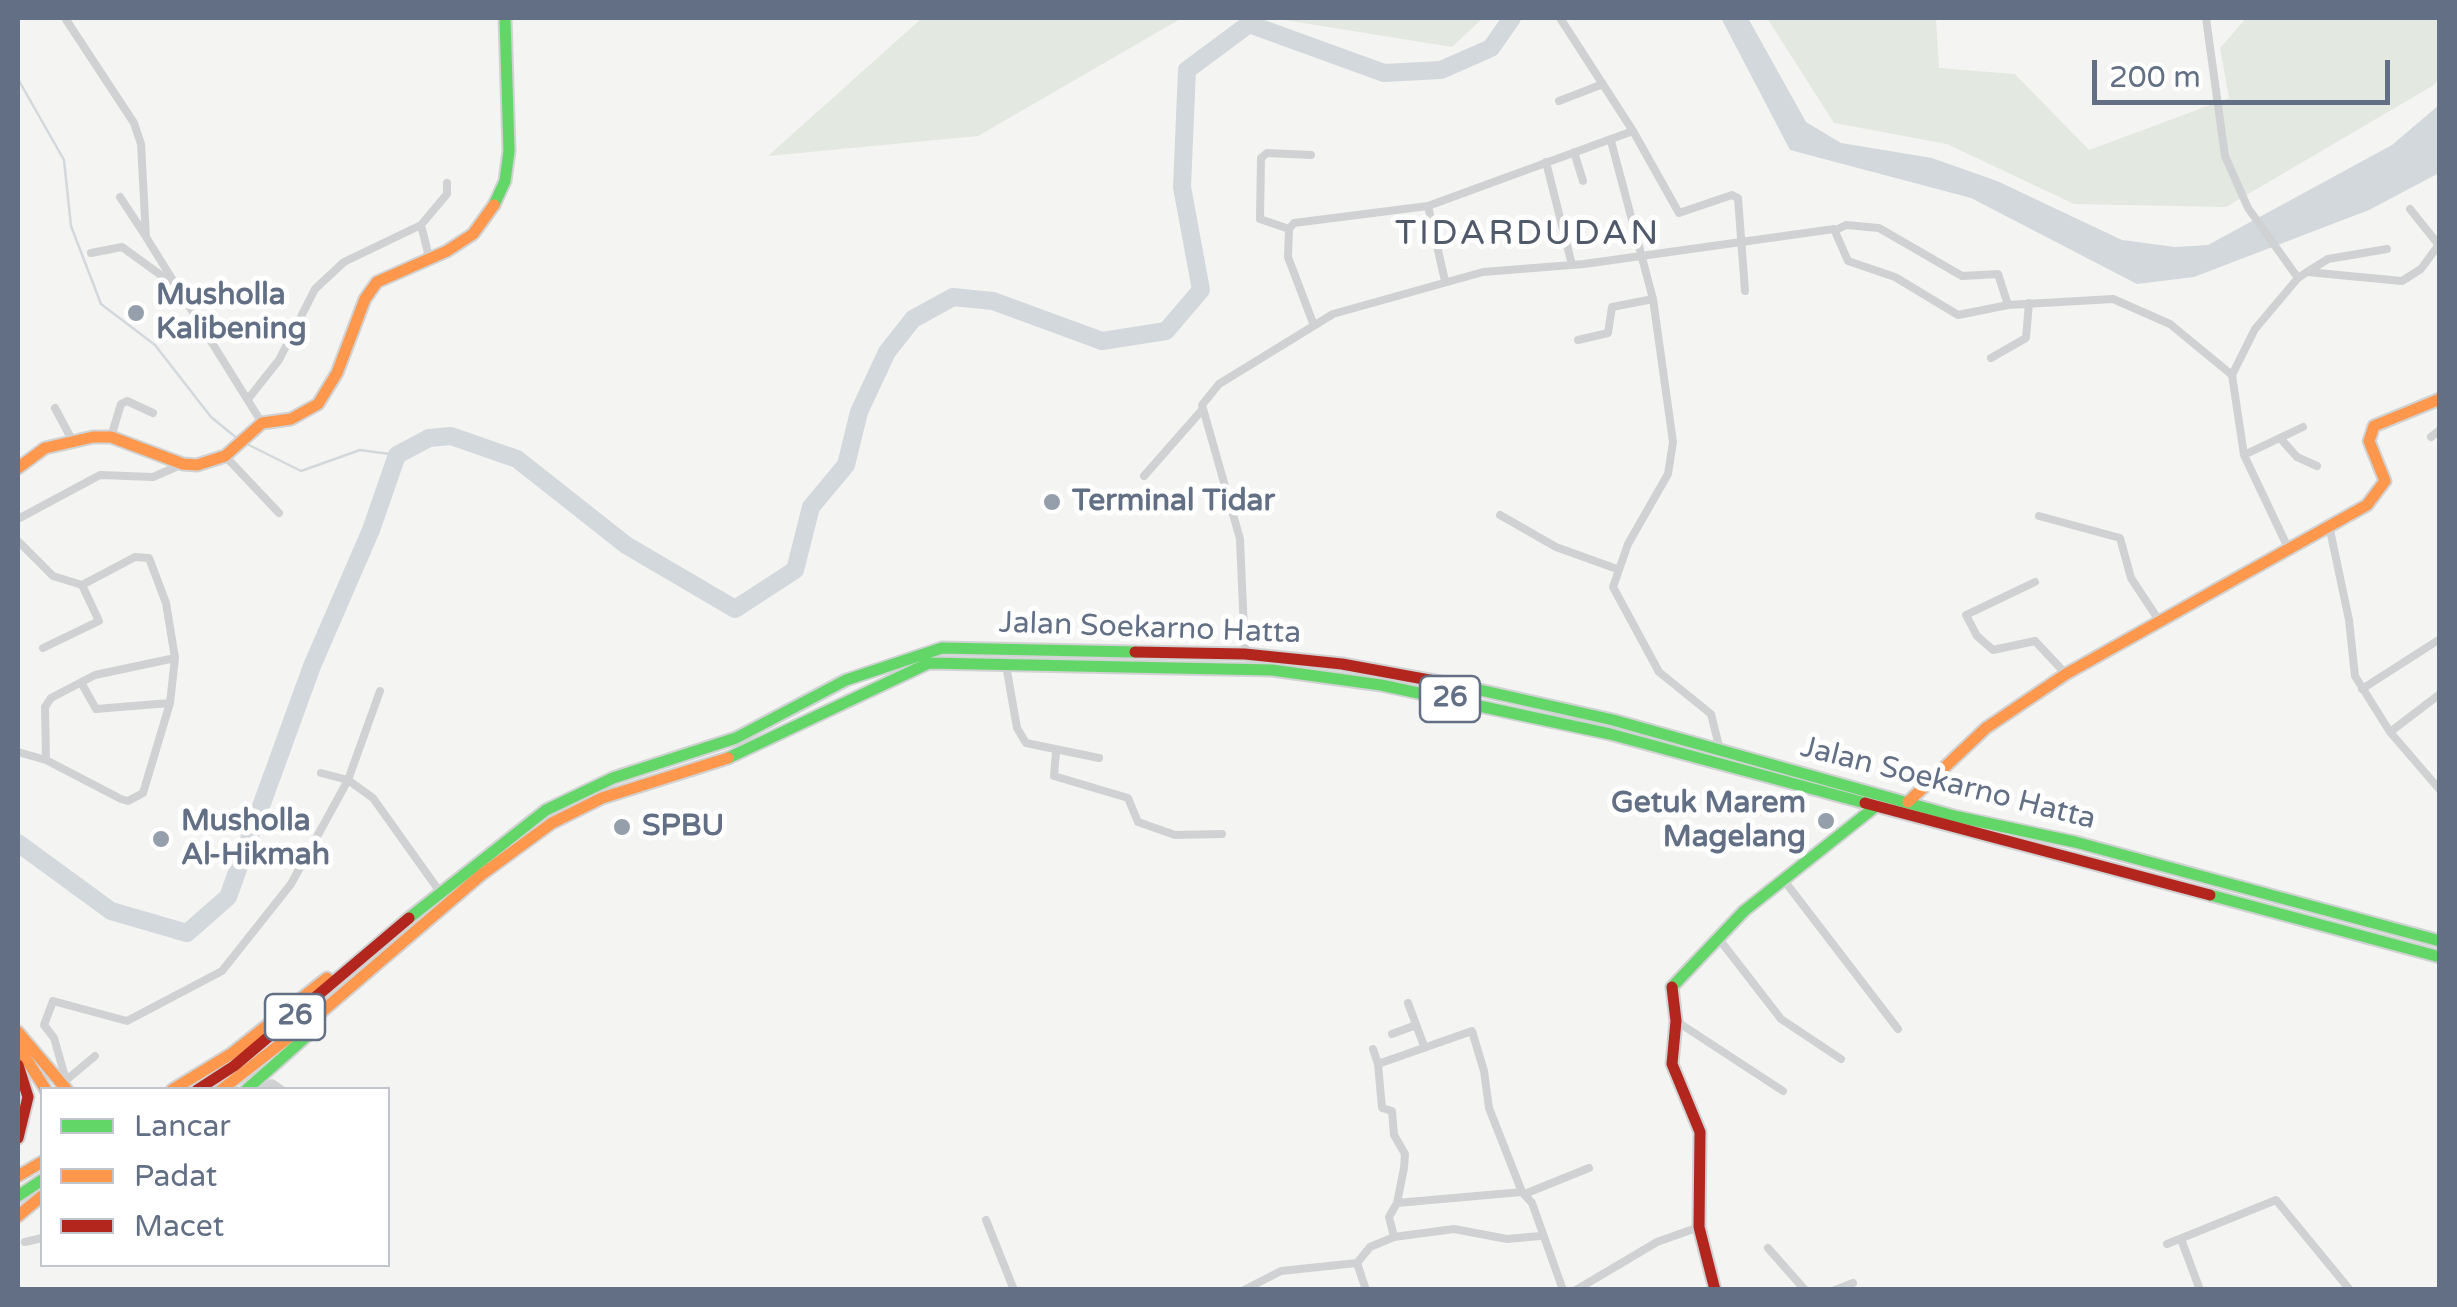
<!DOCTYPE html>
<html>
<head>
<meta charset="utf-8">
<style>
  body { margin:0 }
  #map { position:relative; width:2457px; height:1307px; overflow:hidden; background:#f4f5f2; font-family:"Varela Round",sans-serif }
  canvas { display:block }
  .frame { position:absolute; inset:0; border:20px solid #626f85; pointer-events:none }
  .legend { position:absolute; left:40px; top:1087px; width:350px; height:180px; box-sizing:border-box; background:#fff; border:2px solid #c0c5ce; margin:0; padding:12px 18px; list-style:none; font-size:30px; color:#626f85 }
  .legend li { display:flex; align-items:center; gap:20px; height:50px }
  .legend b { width:50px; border:2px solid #c0c5ce }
  .scale { position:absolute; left:2092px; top:60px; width:298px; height:45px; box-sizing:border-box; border:5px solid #626f85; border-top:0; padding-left:12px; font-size:30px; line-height:35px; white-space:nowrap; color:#626f85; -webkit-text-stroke:8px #fff; paint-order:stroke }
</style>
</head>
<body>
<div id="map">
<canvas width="2457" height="1307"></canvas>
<div class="frame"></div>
<ul class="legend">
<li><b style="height:12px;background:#63d668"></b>Lancar</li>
<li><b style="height:12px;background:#ff974d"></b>Padat</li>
<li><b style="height:12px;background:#b3261e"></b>Macet</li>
</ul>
<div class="scale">200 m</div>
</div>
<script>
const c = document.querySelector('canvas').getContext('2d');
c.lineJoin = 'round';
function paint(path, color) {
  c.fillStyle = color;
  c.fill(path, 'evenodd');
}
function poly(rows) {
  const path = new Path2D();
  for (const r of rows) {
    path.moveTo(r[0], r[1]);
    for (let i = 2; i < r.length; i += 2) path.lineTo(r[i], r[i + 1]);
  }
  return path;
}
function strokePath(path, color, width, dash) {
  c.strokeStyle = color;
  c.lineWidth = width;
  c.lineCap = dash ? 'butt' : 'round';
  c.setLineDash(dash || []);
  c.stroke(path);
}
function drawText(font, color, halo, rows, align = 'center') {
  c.font = font + ' "Varela Round",sans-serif';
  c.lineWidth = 10;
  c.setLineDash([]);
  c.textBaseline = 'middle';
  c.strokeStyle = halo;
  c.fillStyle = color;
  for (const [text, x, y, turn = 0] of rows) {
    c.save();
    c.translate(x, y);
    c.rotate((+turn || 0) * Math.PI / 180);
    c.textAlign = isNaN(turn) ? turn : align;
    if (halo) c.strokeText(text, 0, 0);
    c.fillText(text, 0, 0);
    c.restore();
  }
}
paint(poly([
  [922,18,1182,18,978,136,768,156],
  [1272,18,1483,18,1452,47],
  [1767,18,1936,18,1939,68,2015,74,2089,150,2229,98,2220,48,2246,18,2439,18,2439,77,2434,85,2226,207,2074,204,1947,144,1834,123]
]), '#e3e8e0');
paint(poly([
  [1721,18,1748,18,1806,122,1841,143,1932,158,1997,181,2122,240,2175,247,2208,245,2392,145,2439,105,2439,173,2369,210,2194,277,2137,284,1971,198,1790,150]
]), '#d2d8dc');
strokePath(poly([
  [18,79,64,160,71,226,101,304,155,345,211,417,238,439],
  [245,443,301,471,360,450,397,455]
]), '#d2d8dc', 2.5);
strokePath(poly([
  [18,843,111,911,187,933,228,897,312,666,371,530,397,455,429,438,451,436,517,459,626,545,735,609,795,570,811,507,846,465,859,412,887,352,913,319,953,297,993,301,1102,341,1166,331,1201,290,1182,187,1187,70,1249,24,1384,73,1441,70,1491,48,1512,18]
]), '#d2d8dc', 18);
const fast = poly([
  [494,205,505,181,509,151,505,18],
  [1462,686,1613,720,1954,816,2075,842,2440,941],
  [728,758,929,663,1272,670,1381,685,1610,734,1865,803],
  [2210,895,2440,957],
  [409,918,546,810,613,778,736,738,846,680,942,648,1135,652],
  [1672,987,1744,911,1875,807],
  [246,1090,316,1028],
  [18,1196,42,1180]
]);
const slow = poly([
  [18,468,45,448,93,437,111,437,183,464,197,465,225,456,262,423,291,419,318,404,337,373,365,299,377,282,447,251,473,234,494,205],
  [1908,802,1986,728,2066,674,2367,505,2385,481,2369,441,2374,426,2440,399],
  [18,1032,67,1090],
  [18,1046,46,1090],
  [172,1090,231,1054,327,978],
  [221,1090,319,1014,481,875,552,823,602,798,728,758],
  [18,1176,42,1162],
  [18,1216,42,1196]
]);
const jam = poly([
  [1135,652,1245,654,1342,664,1462,686],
  [1865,803,2210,895],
  [1672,987,1676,1021,1672,1064,1700,1132,1699,1227,1715,1290],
  [18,1065,28,1097,18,1138],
  [197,1090,234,1066,409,918]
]);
strokePath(fast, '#d0d2d3', 15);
strokePath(slow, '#d0d2d3', 15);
strokePath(jam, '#d0d2d3', 15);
strokePath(poly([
  [65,18,134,123,141,144,146,237,262,423],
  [1560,18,1633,131],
  [2206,18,2225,156,2248,208,2298,278],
  [1559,101,1603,84],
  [1611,141,1653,299,1673,442,1668,474,1628,544,1613,587,1659,672,1711,714,1720,750],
  [1574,152,1583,181],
  [1546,162,1572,265],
  [120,197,145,235],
  [1428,206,1445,281],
  [2410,209,2438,244],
  [1289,229,1260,219,1261,158,1267,153,1311,155],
  [1836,230,1846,225,1879,228,1962,276,1998,274,2008,305],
  [91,253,122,247,169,281],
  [429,257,421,225,447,194,447,183],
  [2307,272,2328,259,2387,249],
  [1313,323,1288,257,1289,229,1294,223,1428,206,1633,131,1679,213,1732,195,1738,198,1745,291],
  [1578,340,1608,333,1612,307,1653,299],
  [1991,358,2026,338,2029,303],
  [2232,375,2255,329,2298,278,2307,272,2402,281,2421,269,2440,243],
  [248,399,279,360,315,289,344,262,421,225],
  [55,408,72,440],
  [111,437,121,404,127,401,153,413],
  [2431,437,2440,430],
  [2280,438,2297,457,2317,466],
  [2244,455,2303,427],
  [225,456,279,513],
  [1144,476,1202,410],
  [1500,515,1556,547,1617,569],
  [2039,516,2120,538,2131,578,2160,622],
  [18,519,100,475,153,477,183,464],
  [2330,530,2349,620,2355,676,2390,732,2440,790],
  [18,541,53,576,82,585],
  [2035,582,1966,615,1977,636,1993,650,2035,641,2066,674],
  [1245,654,1240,539,1202,405,1219,384,1333,314,1483,272,1584,264,1834,229,1848,261,1895,277,1958,315,2008,305,2113,299,2170,324,2232,375,2244,455,2290,552],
  [1006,665,1017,728,1026,743,1099,758],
  [82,684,96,709,170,703],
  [2362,689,2440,639],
  [2390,732,2440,694],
  [18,752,46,760,121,799,128,801,143,793,170,703,175,658,166,603,149,558,135,557,82,585,99,621,43,648],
  [1056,752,1054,776,1128,798,1138,822,1175,835,1222,834],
  [46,760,45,707,51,698,95,675,175,658],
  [321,773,348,780,373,798,440,892],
  [1783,879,1898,1029],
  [1719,939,1781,1019,1841,1059],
  [1408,1003,1424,1046],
  [1676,1021,1783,1091],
  [1392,1034,1416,1025],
  [1373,1049,1378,1064],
  [259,1079,264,1087,272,1083,282,1090],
  [66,1080,54,1038,44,1025,53,1001,127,1021,222,971,291,884,348,780,380,691],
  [64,1082,95,1056],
  [1527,1193,1589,1168],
  [1397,1203,1522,1192],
  [986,1220,1014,1290],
  [1394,1237,1454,1229,1507,1239,1540,1236],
  [2181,1239,2200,1290],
  [25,1242,42,1238],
  [2167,1244,2276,1200,2350,1290],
  [1768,1248,1805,1290],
  [1357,1263,1370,1247,1394,1237,1389,1217,1397,1203,1404,1168,1405,1154,1394,1135,1392,1111,1382,1108,1378,1064,1472,1031,1484,1071,1489,1108,1522,1192,1532,1203,1563,1290],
  [1244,1290,1281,1271,1357,1263,1366,1290],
  [1576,1290,1657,1242,1699,1227],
  [1835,1290,1853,1283]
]), '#d0d1d2', 8);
strokePath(fast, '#63d668', 11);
strokePath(slow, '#ff974d', 11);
strokePath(jam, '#b3261e', 11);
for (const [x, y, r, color] of [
  [136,313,10,"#959eab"],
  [1052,502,10,"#959eab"],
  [1826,821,10,"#959eab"],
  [622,827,10,"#959eab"],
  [161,839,10,"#959eab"]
]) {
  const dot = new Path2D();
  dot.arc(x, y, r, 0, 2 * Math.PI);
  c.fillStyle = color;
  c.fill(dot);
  strokePath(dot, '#fff', 4);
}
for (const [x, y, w] of [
  [1450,699,60],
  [295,1017,60]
]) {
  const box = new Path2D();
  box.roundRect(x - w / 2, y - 23, w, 46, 8);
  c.fillStyle = '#fff';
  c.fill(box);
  strokePath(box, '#626f85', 2.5);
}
drawText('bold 28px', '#626f85', null, [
  ["26",1450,699],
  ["26",295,1017]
]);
drawText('bold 30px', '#626f85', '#fff', [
  ["Musholla",156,296],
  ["Kalibening",156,330],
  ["Terminal Tidar",1072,502],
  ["Getuk Marem",1806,804,"right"],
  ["Magelang",1806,838,"right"],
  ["Musholla",181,822],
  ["Al-Hikmah",181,856],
  ["SPBU",642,827]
], 'left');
drawText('30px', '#626f85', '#fff', [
  ["Jalan Soekarno Hatta",1150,629,2],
  ["Jalan Soekarno Hatta",1948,784,14]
]);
c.letterSpacing = '2.5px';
drawText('35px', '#505a6a', '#fff', [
  ["TIDARDUDAN",1528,235]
]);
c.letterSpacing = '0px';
</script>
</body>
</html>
